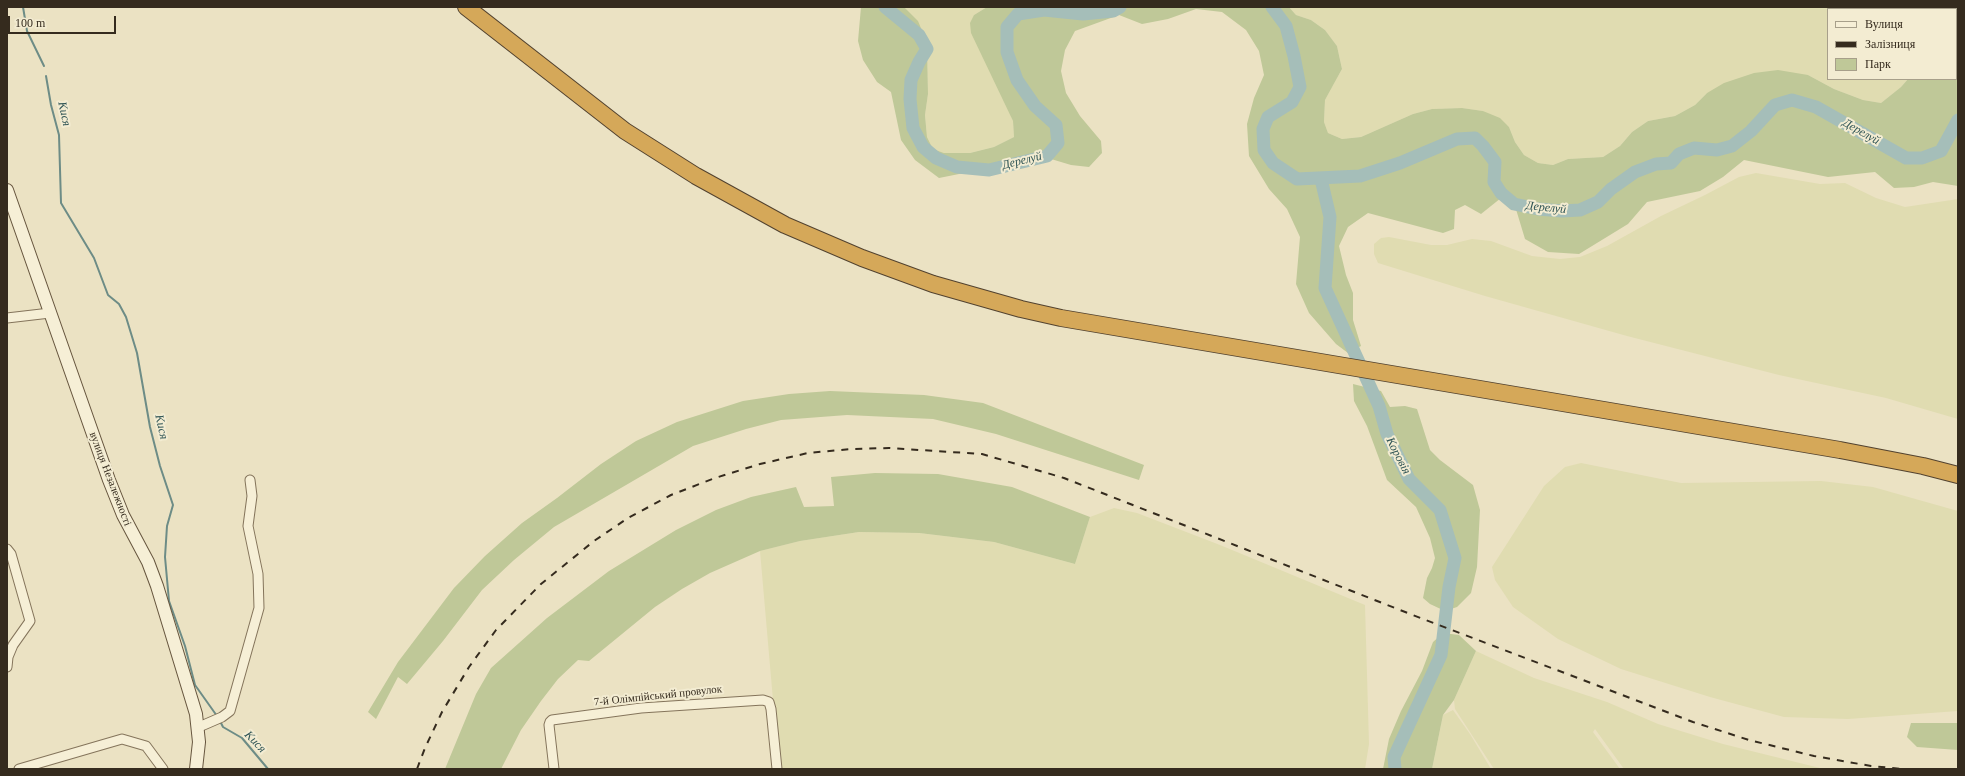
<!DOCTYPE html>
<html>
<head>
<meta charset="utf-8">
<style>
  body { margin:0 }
  #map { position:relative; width:1965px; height:776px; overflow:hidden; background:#ebe2c3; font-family:"Times New Roman",serif }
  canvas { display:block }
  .frame { position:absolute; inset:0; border:8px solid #352b1e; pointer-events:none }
  .legend { position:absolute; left:1827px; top:8px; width:130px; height:72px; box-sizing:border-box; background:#f3ecd2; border:1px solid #a79f8a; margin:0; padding:5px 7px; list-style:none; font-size:12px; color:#352b1e }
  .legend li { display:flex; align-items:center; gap:8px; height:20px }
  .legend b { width:20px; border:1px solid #a79f8a }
  .scale { position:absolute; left:8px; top:16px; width:108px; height:18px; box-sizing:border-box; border:2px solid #352b1e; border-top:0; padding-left:5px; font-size:12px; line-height:14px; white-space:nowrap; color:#352b1e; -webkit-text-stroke:3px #f3ecd2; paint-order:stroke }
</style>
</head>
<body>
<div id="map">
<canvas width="1965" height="776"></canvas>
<div class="frame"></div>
<ul class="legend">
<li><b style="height:5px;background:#f6efd6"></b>Вулиця</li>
<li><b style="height:5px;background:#352b1e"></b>Залізниця</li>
<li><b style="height:11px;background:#bfc898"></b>Парк</li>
</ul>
<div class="scale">100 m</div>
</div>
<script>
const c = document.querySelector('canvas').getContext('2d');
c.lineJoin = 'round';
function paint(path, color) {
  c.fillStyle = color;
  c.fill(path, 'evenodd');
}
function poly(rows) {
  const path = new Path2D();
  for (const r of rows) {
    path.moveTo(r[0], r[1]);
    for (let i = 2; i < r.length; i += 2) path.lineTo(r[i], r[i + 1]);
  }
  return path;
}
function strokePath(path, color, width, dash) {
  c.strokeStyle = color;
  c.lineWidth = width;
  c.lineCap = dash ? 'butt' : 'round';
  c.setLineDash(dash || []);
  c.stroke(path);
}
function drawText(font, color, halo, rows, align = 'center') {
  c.font = font + ' "Times New Roman",serif';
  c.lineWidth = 4;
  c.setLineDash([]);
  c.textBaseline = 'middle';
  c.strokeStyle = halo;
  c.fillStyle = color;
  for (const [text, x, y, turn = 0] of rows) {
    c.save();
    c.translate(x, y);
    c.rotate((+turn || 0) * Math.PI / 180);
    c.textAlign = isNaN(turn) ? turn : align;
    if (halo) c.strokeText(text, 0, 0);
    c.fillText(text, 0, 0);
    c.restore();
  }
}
paint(poly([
  [904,7,987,7,974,15,1013,121,1014,137,994,147,970,153,944,153,933,149,927,137,925,115,928,94,927,43],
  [1289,7,1934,7,1938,9,1828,9,1828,79,1908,79,1901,87,1881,103,1863,100,1834,89,1808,75,1707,93,1695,105,1675,116,1648,121,1632,132,1620,146,1603,157,1568,159,1553,165,1538,163,1524,155,1515,142,1509,127,1483,111,1462,108,1432,109,1413,114,1361,137,1342,139,1328,133,1324,122,1325,100,1342,69,1337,46,1325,30,1311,20,1296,15],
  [1756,173,1820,184,1845,183,1876,198,1905,207,1958,199,1958,419,1886,398,1779,375,1627,336,1485,296,1378,263,1374,254,1374,244,1381,238,1389,237,1431,245,1447,245,1472,239,1491,241,1532,256,1560,259,1580,257,1607,246,1661,216,1705,195,1739,177],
  [1581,463,1681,483,1821,481,1873,487,1958,511,1958,711,1848,719,1784,717,1710,697,1621,669,1558,639,1513,607,1495,580,1492,567,1544,486,1565,467],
  [1114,508,1137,513,1220,545,1365,605,1369,744,1365,769,779,769,760,551,800,541,859,532,919,533,994,542,1075,564,1090,517],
  [1476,651,1534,678,1607,702,1658,724,1723,744,1824,769,1624,769,1595,729,1593,732,1620,769,1494,769,1455,709,1454,700],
  [1453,710,1470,734,1491,769,1432,769,1443,715]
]), '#e0dcb1');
paint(poly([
  [861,7,904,7,918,21,927,43,928,94,925,115,927,137,933,149,944,153,970,153,994,147,1014,137,1013,121,971,33,970,23,974,15,987,7,1289,7,1296,15,1311,20,1325,30,1337,46,1342,69,1325,100,1324,122,1328,133,1342,139,1361,137,1413,114,1432,109,1462,108,1483,111,1500,118,1509,127,1515,142,1524,155,1538,163,1553,165,1568,159,1603,157,1620,146,1632,132,1648,121,1675,116,1695,105,1707,93,1724,83,1754,73,1778,70,1808,75,1834,89,1863,100,1881,103,1901,87,1908,79,1956,79,1956,9,1938,9,1934,7,1958,7,1958,186,1933,182,1914,187,1894,188,1875,172,1828,177,1744,160,1723,177,1700,191,1647,202,1628,224,1579,254,1548,252,1525,239,1515,206,1501,198,1481,214,1465,205,1455,210,1454,229,1443,233,1368,213,1348,227,1339,246,1346,275,1353,293,1353,320,1361,346,1348,353,1336,344,1309,313,1296,284,1300,237,1287,209,1269,189,1249,156,1247,124,1254,98,1264,75,1259,51,1246,30,1222,12,1196,9,1168,19,1142,24,1119,15,1075,31,1065,50,1061,71,1066,93,1080,116,1101,141,1102,153,1089,167,1071,165,1051,159,1007,170,974,171,939,178,915,160,901,140,891,92,877,82,863,60,858,41],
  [1353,384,1381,391,1390,407,1405,406,1417,409,1430,450,1440,460,1473,485,1480,510,1477,567,1471,593,1457,607,1445,611,1430,604,1423,598,1427,578,1432,568,1435,558,1430,538,1416,507,1387,480,1367,426,1354,401],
  [830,391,924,395,983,403,1144,465,1139,480,996,434,933,419,847,415,781,420,746,429,693,446,554,527,514,560,482,590,443,641,407,684,398,677,376,719,368,712,398,662,454,588,485,556,522,523,557,498,601,464,636,441,677,422,743,401,789,394],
  [875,473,938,474,1012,487,1090,517,1075,564,994,542,919,533,859,532,800,541,760,551,710,573,682,589,655,607,589,661,578,660,558,679,541,701,521,730,501,769,445,769,476,694,491,668,547,618,609,571,676,530,716,510,751,497,796,487,804,507,834,506,831,477],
  [1443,633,1459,635,1476,651,1454,700,1443,715,1432,769,1383,769,1389,739,1401,711,1422,671,1433,642],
  [1911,723,1958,723,1958,750,1917,747,1907,737]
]), '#bfc898');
strokePath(poly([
  [23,7,27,31,44,66],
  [46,76,51,105,59,135,61,203,94,258,108,295,119,304,126,317,137,353,150,427,160,466,173,505,167,526,165,557,169,601,185,646,195,685,217,716],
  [220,721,223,727,242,738,268,769]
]), '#6d8c86', 2);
strokePath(poly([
  [885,7,919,35,927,49,919,62,911,80,910,99,913,128,923,147,936,158,957,167,989,170,1047,156,1058,143,1056,125,1035,106,1017,80,1007,52,1007,27,1018,14,1044,10,1083,14,1113,11,1120,7],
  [1272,7,1286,26,1294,56,1300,87,1292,102,1268,117,1263,129,1264,150,1273,163,1297,179,1360,176,1400,163,1457,139,1475,138,1483,146,1495,162,1494,182,1501,193,1514,204,1538,209,1562,211,1580,210,1598,202,1611,189,1635,172,1656,164,1671,163,1679,154,1694,148,1717,150,1732,146,1751,131,1775,105,1792,100,1816,107,1906,158,1922,158,1941,151,1958,120],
  [1321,179,1330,217,1325,288,1379,406,1387,434,1409,479,1440,510,1455,558,1449,587,1441,655,1394,757,1395,769]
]), '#a5beb9', 13);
const street = poly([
  [7,318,50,313],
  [7,549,11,554,30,621,13,645,8,657,7,667],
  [199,727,222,717,230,711,259,608,258,574,248,526,252,496,250,480],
  [19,769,122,739,146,746,163,769],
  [554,769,549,725,550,722,552,720,641,708,763,700,769,702,771,709,777,769]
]);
const secondary = poly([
  [7,190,109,480,123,515,148,562,157,586,196,714,199,742,196,769]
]);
const highway = poly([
  [466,7,625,131,696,176,785,225,862,258,933,284,1021,309,1061,318,1840,450,1923,466,1958,475]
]);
strokePath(street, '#84745b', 11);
strokePath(secondary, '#66553e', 14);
strokePath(highway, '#52422f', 18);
strokePath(street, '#f6efd6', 9);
strokePath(secondary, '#f6efd6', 12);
strokePath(highway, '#d5a859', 16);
strokePath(poly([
  [417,769,425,748,442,712,469,667,496,630,541,584,594,541,628,518,671,495,715,478,760,464,808,453,851,449,889,448,982,454,1064,478,1423,619,1693,722,1749,740,1814,756,1871,766,1903,769]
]), '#352b1e', 2, [7, 7]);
drawText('11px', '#352b1e', '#f3ecd2', [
  ["вулиця Незалежності",110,479,69],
  ["7-й Олімпійський провулок",658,696,-6]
]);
drawText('italic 12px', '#2e5354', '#f3ecd2', [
  ["Кися",64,114,78],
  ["Дерелуй",1861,132,30],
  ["Дерелуй",1022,161,-14],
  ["Дерелуй",1546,208,6],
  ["Кися",161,427,77],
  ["Коровія",1398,456,63],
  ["Кися",255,742,46]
]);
</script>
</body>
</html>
